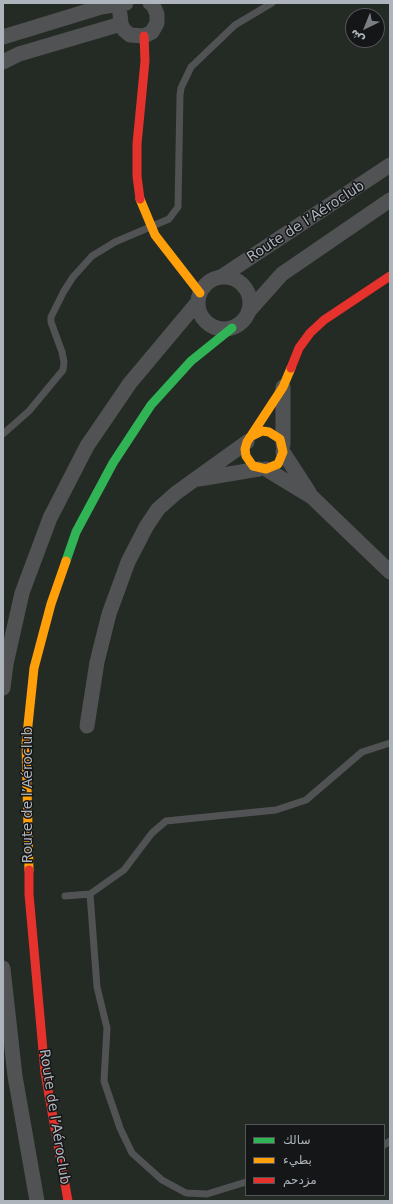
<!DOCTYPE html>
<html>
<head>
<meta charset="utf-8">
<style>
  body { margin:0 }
  #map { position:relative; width:393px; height:1204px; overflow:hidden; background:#1c1c1c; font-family:"DejaVu Sans",Cairo,sans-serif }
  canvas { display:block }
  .frame { position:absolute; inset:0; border:4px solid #aeb4bb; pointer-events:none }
  .legend { position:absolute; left:245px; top:1124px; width:140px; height:72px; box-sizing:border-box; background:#151618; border:1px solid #525559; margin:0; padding:5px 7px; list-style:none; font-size:12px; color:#aeb4bb }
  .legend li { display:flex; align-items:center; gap:8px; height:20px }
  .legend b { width:20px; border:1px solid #525559 }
  .north { position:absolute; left:345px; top:8px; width:40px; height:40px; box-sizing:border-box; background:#151618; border:1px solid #525559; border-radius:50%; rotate:223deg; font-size:11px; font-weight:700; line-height:16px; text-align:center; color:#aeb4bb }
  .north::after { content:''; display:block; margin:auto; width:14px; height:18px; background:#7b7f83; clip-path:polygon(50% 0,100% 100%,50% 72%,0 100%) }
</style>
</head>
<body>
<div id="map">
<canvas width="393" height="1204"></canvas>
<div class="frame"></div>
<ul class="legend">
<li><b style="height:5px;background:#30b455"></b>سالك</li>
<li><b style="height:5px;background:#ff9f0a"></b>بطيء</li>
<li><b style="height:5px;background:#e5322d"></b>مزدحم</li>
</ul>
<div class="north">ش</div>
</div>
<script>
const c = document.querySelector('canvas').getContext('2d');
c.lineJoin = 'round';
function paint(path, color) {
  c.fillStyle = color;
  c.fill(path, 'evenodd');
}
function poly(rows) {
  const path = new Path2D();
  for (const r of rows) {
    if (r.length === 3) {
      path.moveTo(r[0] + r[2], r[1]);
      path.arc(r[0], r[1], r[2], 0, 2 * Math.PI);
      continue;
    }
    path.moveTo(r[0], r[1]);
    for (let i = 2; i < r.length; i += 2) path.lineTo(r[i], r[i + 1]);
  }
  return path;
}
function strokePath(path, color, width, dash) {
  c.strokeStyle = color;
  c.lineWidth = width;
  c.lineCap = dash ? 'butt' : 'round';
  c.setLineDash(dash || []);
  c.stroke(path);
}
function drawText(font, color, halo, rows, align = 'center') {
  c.font = font + ' "DejaVu Sans",sans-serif';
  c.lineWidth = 3;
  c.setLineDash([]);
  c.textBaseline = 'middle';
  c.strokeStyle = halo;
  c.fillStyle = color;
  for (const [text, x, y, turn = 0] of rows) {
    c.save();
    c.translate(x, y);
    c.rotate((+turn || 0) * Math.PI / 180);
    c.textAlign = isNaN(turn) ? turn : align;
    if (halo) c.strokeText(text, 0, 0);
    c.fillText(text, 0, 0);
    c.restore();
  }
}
paint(poly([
  [3,3,390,3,390,1201,3,1201],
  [353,16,377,16,377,40,353,40],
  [246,1125,384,1125,384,1195,246,1195]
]), '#242a24');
strokePath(poly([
  [3,434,29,411,63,370,64,362,62,352,51,322,51,317,64,291,73,277,92,256,115,242,169,219,178,207,180,95,181,88,191,67,235,25,272,3],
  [90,894,97,987,107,1028,104,1081,120,1128,132,1153,162,1180,186,1193,207,1194,246,1182],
  [65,896,90,894,124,870,152,833,166,821,276,810,306,800,362,752,390,743],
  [384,1145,390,1141]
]), '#505254', 7);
strokePath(poly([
  [120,14,121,24,124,30,130,35,144,36,152,32,157,23,157,14,153,5,150,3],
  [3,37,101,7,126,3],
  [3,62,19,54,121,24],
  [224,303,26],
  [221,277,390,165],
  [248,312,282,274,390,200],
  [283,445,283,387],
  [283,452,309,492],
  [266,469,312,497,390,572],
  [199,479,259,469],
  [3,688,6,664,22,593,50,518,87,446,130,383,197,303],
  [87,726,97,662,109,614,128,562,146,527,158,509,176,493,247,442],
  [3,968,15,1076,37,1201]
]), '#505254', 15);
strokePath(poly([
  [66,561,76,532,113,463,151,405,191,361,232,328]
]), '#30b455', 9);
strokePath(poly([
  [140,199,155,235,200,293],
  [250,437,262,431,269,432,280,439,283,452,278,464,266,469,253,466,246,456,245,449,247,442,283,387,291,368],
  [29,870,26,744,34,668,51,604,66,561]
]), '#ff9f0a', 9);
strokePath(poly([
  [140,199,137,176,137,144,145,61,144,36],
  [291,368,299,348,310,333,324,320,390,276],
  [29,870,29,894,45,1073,68,1201]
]), '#e5322d', 9);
drawText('14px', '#aeb4bb', '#151618', [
  ["Route de l’Aéroclub",306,222,-33],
  ["Route de l’Aéroclub",28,795,-90],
  ["Route de l’Aéroclub",54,1117,81]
]);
</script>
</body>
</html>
